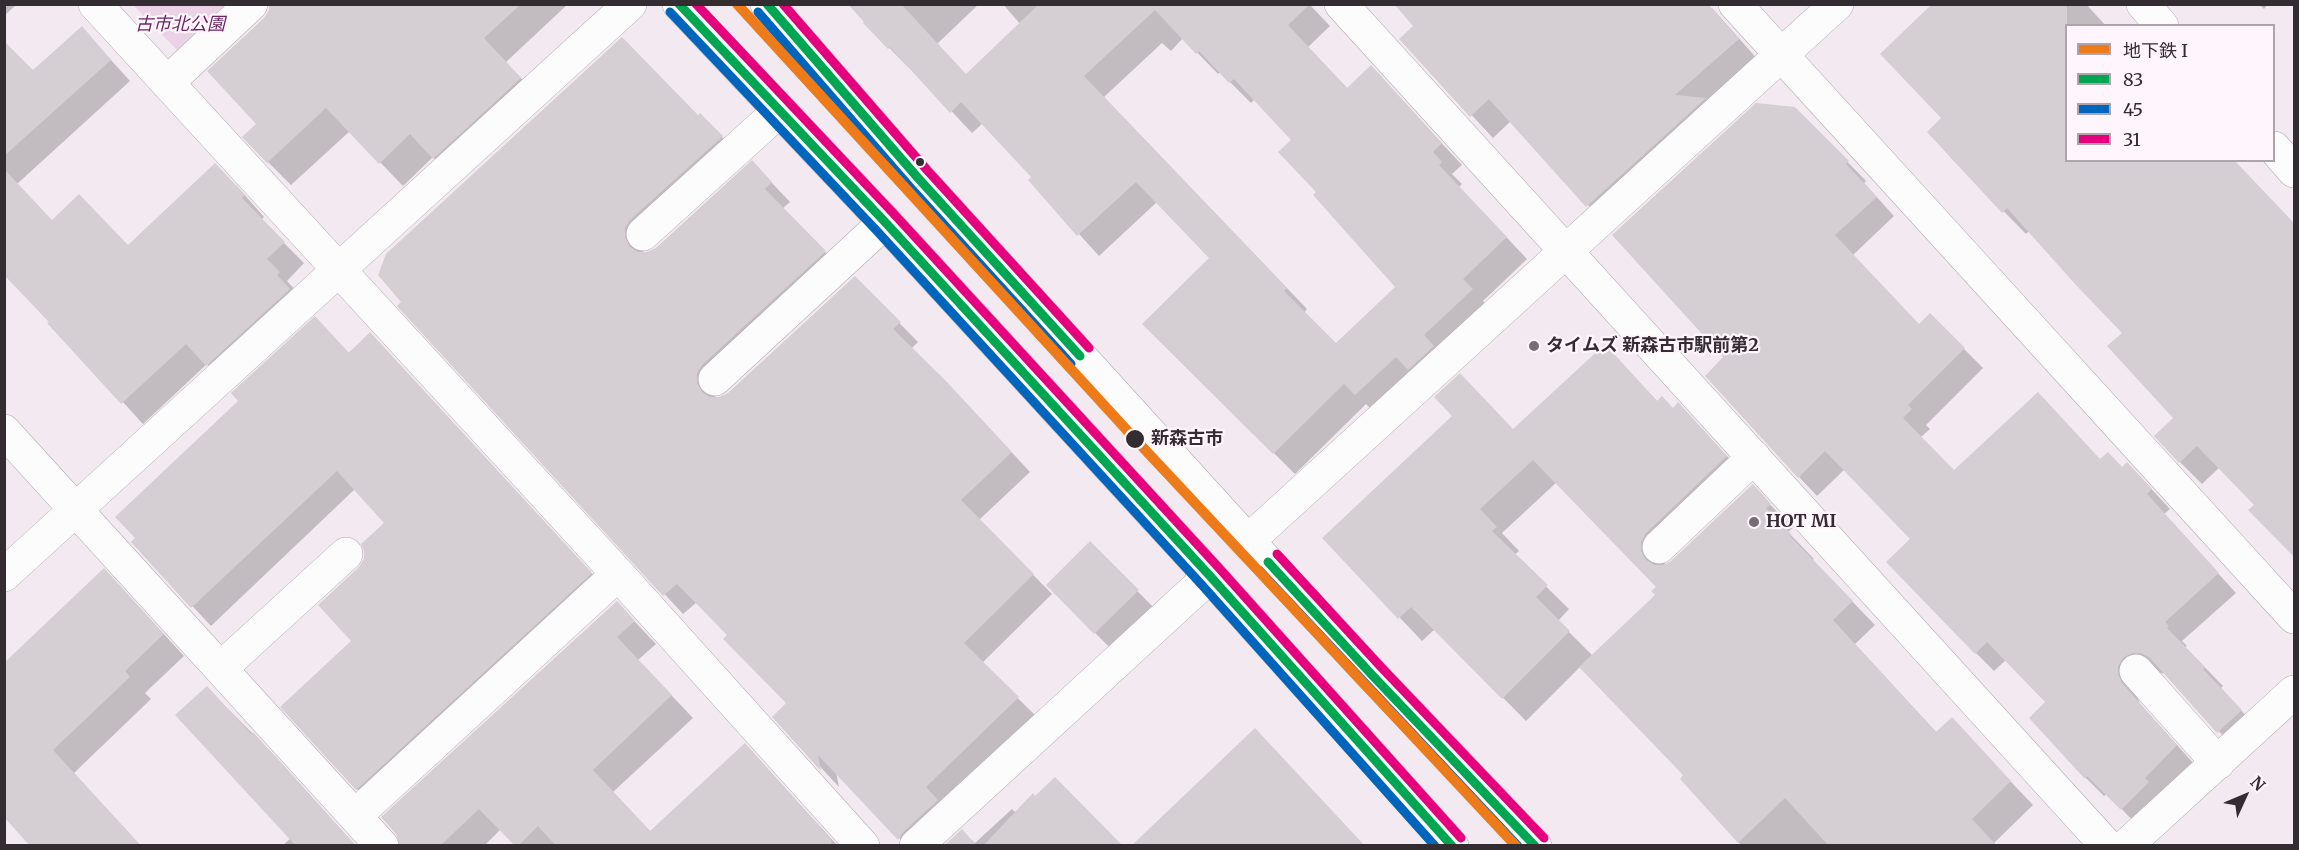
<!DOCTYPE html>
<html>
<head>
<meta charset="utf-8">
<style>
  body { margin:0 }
  #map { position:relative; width:2299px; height:850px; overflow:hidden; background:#f3eaf1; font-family:Merriweather,"Noto Sans JP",serif }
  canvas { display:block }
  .frame { position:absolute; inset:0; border:6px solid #332c31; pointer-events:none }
  .legend { position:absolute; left:2065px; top:24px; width:210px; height:138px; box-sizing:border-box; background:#fef6fc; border:2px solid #ada5ab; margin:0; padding:8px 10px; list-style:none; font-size:18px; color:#332c31 }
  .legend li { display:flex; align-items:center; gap:12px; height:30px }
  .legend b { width:30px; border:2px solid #ada5ab }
  .north { position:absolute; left:2215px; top:766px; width:60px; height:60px; -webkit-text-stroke:4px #fef6fc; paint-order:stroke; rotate:46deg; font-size:16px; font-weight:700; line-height:24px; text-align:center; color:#332c31 }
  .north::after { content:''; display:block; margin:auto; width:21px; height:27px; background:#332c31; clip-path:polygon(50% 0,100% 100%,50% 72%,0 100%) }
</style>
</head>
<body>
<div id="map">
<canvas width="2299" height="850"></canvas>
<div class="frame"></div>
<ul class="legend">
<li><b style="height:8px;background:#ee7b1a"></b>地下鉄 I</li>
<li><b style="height:8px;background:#00a651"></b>83</li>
<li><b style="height:8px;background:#0065bd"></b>45</li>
<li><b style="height:8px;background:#e5007d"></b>31</li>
</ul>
<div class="north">N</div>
</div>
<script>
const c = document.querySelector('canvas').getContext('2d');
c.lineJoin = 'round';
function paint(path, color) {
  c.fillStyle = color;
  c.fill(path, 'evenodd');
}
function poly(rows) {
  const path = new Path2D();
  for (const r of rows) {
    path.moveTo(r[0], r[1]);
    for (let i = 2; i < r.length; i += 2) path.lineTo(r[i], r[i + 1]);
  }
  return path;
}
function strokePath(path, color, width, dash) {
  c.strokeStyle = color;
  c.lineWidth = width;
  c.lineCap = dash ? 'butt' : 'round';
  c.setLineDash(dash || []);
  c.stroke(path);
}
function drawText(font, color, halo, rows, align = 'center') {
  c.font = font + ' Merriweather,"Noto Sans JP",serif';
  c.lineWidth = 4.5;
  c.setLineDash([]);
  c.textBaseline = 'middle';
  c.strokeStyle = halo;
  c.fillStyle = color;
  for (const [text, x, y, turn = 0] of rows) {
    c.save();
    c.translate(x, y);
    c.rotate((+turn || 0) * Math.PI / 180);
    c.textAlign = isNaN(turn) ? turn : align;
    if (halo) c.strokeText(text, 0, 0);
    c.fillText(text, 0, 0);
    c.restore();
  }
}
paint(poly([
  [133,5,231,5,179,52]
]), '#ecd2e7');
paint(poly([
  [4,4,17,4,4,16],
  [270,4,568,4,506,62,543,102,457,181,433,157,403,186,350,131,291,185,268,162,258,124,265,19,271,9],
  [850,4,979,4,937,44,966,75,1020,24,1003,4,1309,4,1330,26,1308,47,1348,89,1371,67,1462,165,1452,174,1462,184,1459,187,1527,259,1483,301,1492,311,1377,415,1366,404,1295,474,1144,324,1211,258,1157,202,1099,256,1030,180,1033,177,983,123,972,133,911,68,910,69,865,23,866,22],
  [1183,38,1218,74,1220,72,1251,103,1255,99,1293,140,1318,192,1398,287,1336,345,1304,313,1307,309,1104,97,1162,43,1171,51],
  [1934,4,2086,4,2106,26,2066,26,2066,160,2256,505,2220,467,2202,484,2180,462,2175,418,2124,333,2029,231,2026,234,1952,159,1929,132,1944,118],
  [2259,4,2268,4,2264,9],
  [1712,8,1760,62,1609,228,1511,121,1493,138,1401,39],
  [82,28,130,81,17,184,53,222,129,247,236,185,264,217,261,220,304,263,287,281,299,294,228,385,207,364,143,424,4,272,4,42,34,72],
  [1795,108,1866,181,1864,183,1894,216,1853,255,1920,326,1930,315,1983,368,1926,425,1930,429,1921,437,1954,471,2038,394,2101,461,2122,469,2146,483,2170,509,2164,514,2236,593,2182,641,2187,646,2185,647,2223,686,2221,688,2259,730,2237,751,2166,674,2152,671,2136,694,2140,704,2195,765,2140,828,2107,794,2104,796,2086,778,2047,702,2006,660,1994,671,1976,653,1912,539,1845,469,1817,496,1799,477,1725,357],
  [700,115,741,156,644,247,643,254,647,254,771,182,790,202,782,209,844,271,716,392,715,399,729,394,855,278,918,342,911,349,964,401,1030,472,979,520,1052,594,982,663,1037,717,905,844,836,772,839,787,774,717,789,703,729,635,697,602,683,614,399,306],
  [370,334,609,592,376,807,357,789,353,642,386,523,355,489,211,626,133,542],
  [1605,346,1658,402,1701,428,1749,480,1669,556,1663,567,1672,562,1752,486,1793,528,1788,532,1814,559,1812,560,1875,625,1855,644,1937,733,1974,743,2033,805,1994,843,1997,846,1742,846,1682,779,1685,775,1581,666,1526,721,1435,629,1422,641,1324,538,1514,430],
  [1557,482,1658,587,1657,595,1593,656,1558,621,1569,609,1514,555,1519,551,1502,533],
  [1090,543,1156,610,1114,652,1048,585],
  [125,592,184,656,145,693,151,699,74,773,141,846,32,846,4,815],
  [617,603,656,644,638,660,693,718,613,792,651,832,745,745,838,846,517,846,501,829,484,846,402,846],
  [207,688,274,755,356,846,282,846,291,838],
  [1012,809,1016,813,1121,846,946,846,962,831,975,843]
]), '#0003');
paint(poly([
  [269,4,521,4,484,38,521,78,433,159,410,134,379,164,326,108,267,163,242,137,256,124,207,71,264,18,269,10],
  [848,4,901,4,966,74,1039,4,1310,4,1288,25,1347,88,1371,65,1442,143,1433,152,1442,162,1439,165,1507,237,1463,279,1473,289,1424,335,1434,346,1408,370,1396,357,1355,395,1344,384,1273,454,1142,324,1209,258,1136,182,1077,236,1028,180,1031,177,961,102,950,113,890,47,888,49,863,23,864,22],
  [1155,10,1196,54,1199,51,1229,83,1234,79,1291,140,1278,152,1316,192,1313,195,1395,287,1336,343,1284,291,1287,288,1084,76],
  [1394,4,1708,4,1739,39,1675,95,1706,98,1586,207,1489,99,1470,117,1399,39,1413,26],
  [1932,4,2067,4,2067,160,2234,160,2295,224,2295,558,2248,510,2254,505,2197,446,2179,463,2154,436,2173,418,2107,346,2122,333,2076,285,2007,208,2002,213,1927,132,1941,118,1880,54],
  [82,26,111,60,4,156,4,41,33,70],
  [622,37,698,115,700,113,723,136,630,220,625,228,625,237,630,247,638,252,646,252,656,248,752,160,772,182,765,189,826,251,702,365,697,373,697,383,702,392,709,397,719,397,728,393,855,276,901,322,893,329,945,380,1012,452,961,500,1034,574,964,643,1019,697,926,787,938,800,903,832,898,840,818,755,821,771,772,717,786,703,723,639,727,635,677,584,663,596,397,306,401,302,378,275,386,254],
  [1756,103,1795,107,1849,161,1846,164,1877,197,1835,235,1919,324,1930,313,1965,348,1908,405,1912,409,1903,418,1954,470,2038,392,2100,459,2108,452,2122,467,2127,462,2152,489,2147,494,2219,573,2165,622,2169,626,2167,628,2205,667,2203,669,2242,710,2217,733,2150,658,2141,653,2133,653,2124,657,2118,666,2118,674,2122,683,2177,745,2145,778,2149,782,2121,810,2087,776,2085,779,2029,718,2045,702,1987,642,1975,654,1886,562,1910,539,1825,451,1798,478,1705,376,1723,357,1612,235],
  [215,163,245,195,242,198,285,242,267,259,280,272,277,275,290,289,206,366,186,344,121,404,47,323,49,322,4,275,4,169,52,220,79,194,128,245],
  [315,316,349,353,370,332,592,573,356,790,280,707,351,641,318,605,359,567,364,559,364,551,361,544,384,523,337,471,191,608,131,542,135,538,115,517,238,401,231,393],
  [1605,344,1657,401,1662,396,1673,408,1678,402,1727,456,1646,533,1641,542,1641,551,1645,559,1654,565,1663,565,1671,561,1753,484,1771,504,1766,508,1792,535,1790,536,1853,601,1833,620,1936,732,1952,717,2011,781,1972,819,1997,846,1829,846,1785,798,1738,843,1680,779,1683,775,1579,667,1655,595,1651,591,1656,587,1533,460,1480,509,1497,527,1492,531,1548,585,1536,597,1570,631,1502,699,1411,607,1398,619,1322,538,1452,416,1434,397,1460,373,1513,429],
  [1090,541,1139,590,1094,634,1046,585],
  [104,568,164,634,125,671,130,677,53,750,141,846,30,846,4,817,4,663],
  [617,601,635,621,617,637,672,695,593,770,650,831,745,743,831,839,832,846,556,846,538,826,518,846,515,846,479,809,440,846,400,846,396,834,381,817],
  [207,686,251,734,253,732,356,846,296,846,175,715],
  [1255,728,1365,846,1131,846],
  [1055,777,1123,846,983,846,1033,793,1035,796],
  [962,829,977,846,944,846]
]), '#d5ced3');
const minor = poly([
  [95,4,618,574,863,846],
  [1341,4,2107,846],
  [1735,4,2294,617],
  [2143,4,2162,26],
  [167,83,251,4],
  [2274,148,2294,171],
  [643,234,779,111],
  [715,379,885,222],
  [4,431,382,846],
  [1248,541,1837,4],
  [1659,547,1754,457],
  [4,575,630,4],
  [221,668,346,554],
  [2136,671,2218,763],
  [355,816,618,574],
  [916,846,1210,576],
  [2126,846,2294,692]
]);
const highway = poly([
  [679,4,885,222,1210,576,1452,846],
  [767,4,918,178,1248,541,1372,675,1535,846]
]);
strokePath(minor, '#b2aab0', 34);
strokePath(highway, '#b2aab0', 34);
strokePath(minor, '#fdfcfd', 33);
strokePath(highway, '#fdfcfd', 33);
strokePath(poly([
  [679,4,885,222,1210,576,1452,846],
  [767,4,918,178,1080,356],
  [1268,562,1372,675,1535,846]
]), '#00a651', 9);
strokePath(poly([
  [670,12,876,230,1201,584,1435,846],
  [758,12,909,186,1071,364],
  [1259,570,1518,846]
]), '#0065bd', 9);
strokePath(poly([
  [696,4,894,214,1219,568,1461,838],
  [783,4,927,170,1089,348],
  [1277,554,1381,667,1544,838]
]), '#e5007d', 9);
strokePath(poly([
  [737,4,1135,439,1516,846]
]), '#ee7b1a', 10);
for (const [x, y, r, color] of [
  [920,162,5,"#332c31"],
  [1534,346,6,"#766e74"],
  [1135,439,10,"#332c31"],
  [1754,522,6,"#766e74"]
]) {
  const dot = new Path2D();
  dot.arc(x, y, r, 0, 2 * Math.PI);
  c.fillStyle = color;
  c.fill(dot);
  strokePath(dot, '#fef6fc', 2);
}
drawText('italic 18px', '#6b2660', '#fef6fc', [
  ["古市北公園",180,25]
]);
drawText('bold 18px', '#332c31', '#fef6fc', [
  ["タイムズ 新森古市駅前第2",1546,346],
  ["HOT MI",1766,522]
], 'left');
drawText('bold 18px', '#332c31', '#fef6fc', [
  ["新森古市",1151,439]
], 'left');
</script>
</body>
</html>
